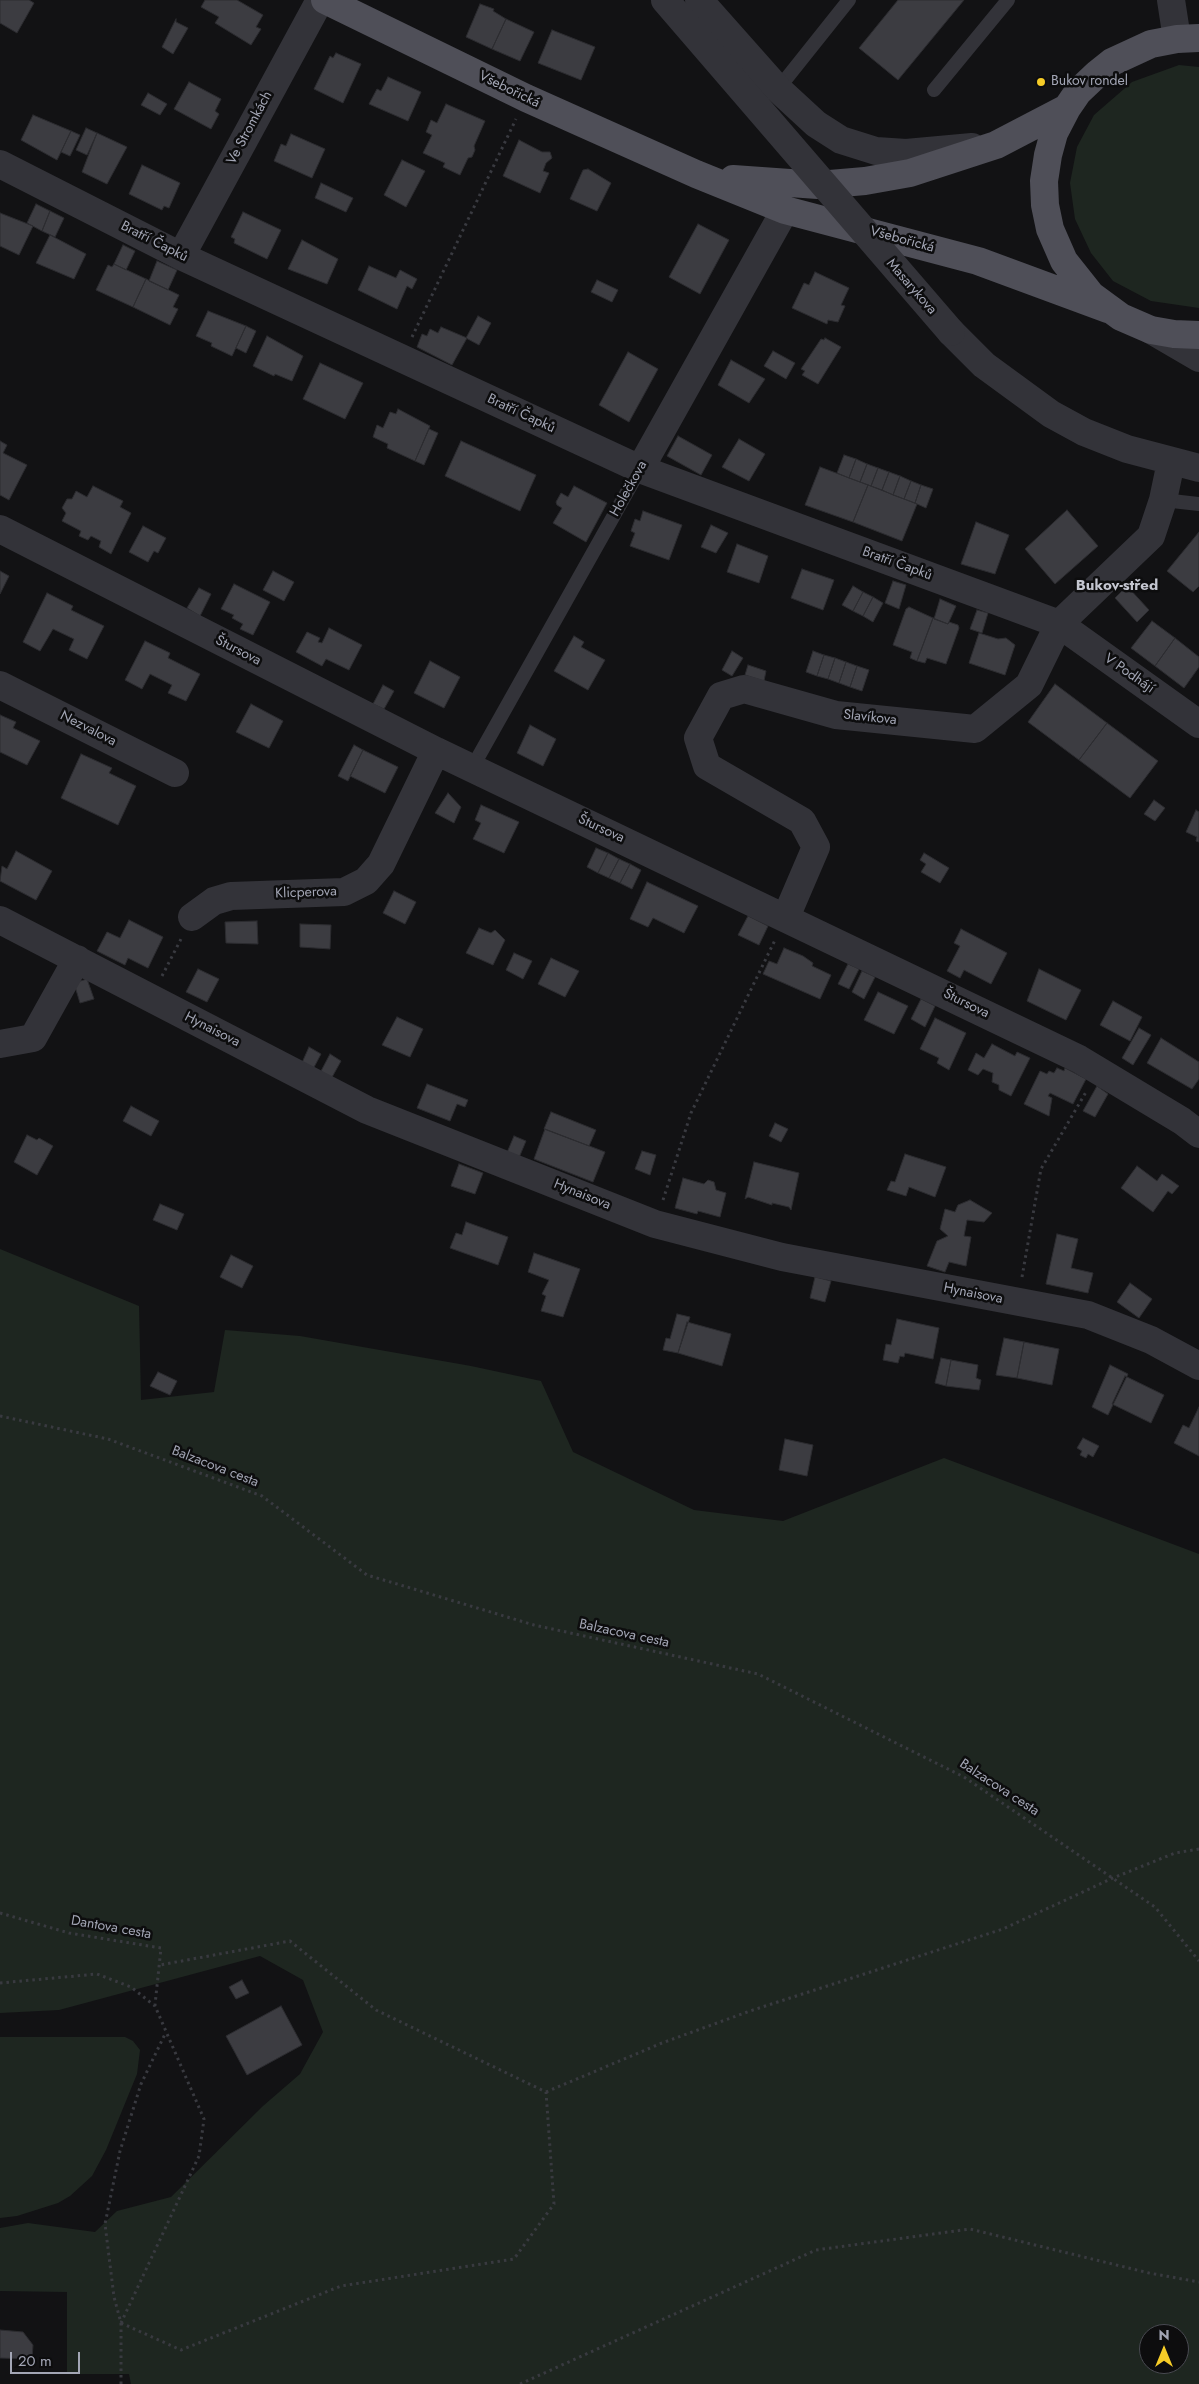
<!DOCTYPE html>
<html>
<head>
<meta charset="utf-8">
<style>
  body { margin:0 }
  #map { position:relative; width:1199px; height:2384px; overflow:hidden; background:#121214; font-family:Jost,sans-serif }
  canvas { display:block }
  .north { position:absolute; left:1139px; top:2324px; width:50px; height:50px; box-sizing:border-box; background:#0d0d0e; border:1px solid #494a51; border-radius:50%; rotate:0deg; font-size:14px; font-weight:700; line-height:20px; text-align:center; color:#a3a6b5 }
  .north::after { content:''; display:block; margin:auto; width:18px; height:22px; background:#f6cc27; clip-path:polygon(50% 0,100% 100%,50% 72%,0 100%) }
  .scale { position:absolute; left:10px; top:2352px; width:70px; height:22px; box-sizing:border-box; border:2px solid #a3a6b5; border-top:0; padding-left:6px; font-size:15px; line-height:18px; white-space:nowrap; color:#a3a6b5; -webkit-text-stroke:4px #0d0d0e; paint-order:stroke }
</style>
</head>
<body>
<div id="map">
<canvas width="1199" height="2384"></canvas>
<div class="north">N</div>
<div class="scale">20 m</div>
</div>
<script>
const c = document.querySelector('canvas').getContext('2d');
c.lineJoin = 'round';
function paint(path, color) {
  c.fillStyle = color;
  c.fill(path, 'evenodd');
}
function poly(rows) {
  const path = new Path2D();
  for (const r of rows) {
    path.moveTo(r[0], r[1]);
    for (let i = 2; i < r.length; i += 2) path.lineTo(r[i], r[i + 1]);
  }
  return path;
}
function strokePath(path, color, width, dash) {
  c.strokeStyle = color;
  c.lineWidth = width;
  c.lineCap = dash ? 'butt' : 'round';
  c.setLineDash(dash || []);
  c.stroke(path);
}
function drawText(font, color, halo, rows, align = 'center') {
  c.font = font + ' Jost,sans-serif';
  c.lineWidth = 5;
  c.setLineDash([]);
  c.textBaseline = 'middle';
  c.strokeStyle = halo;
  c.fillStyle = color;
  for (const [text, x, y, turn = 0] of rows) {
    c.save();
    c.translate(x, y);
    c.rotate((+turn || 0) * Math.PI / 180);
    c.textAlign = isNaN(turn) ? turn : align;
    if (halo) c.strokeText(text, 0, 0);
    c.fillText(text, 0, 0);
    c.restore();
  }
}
paint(poly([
  [1179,65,1199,67,1199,308,1151,301,1113,281,1091,253,1075,219,1070,183,1077,147,1094,115,1132,82],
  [0,1249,139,1306,141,1400,214,1392,225,1330,300,1336,471,1366,541,1381,573,1452,694,1510,783,1521,944,1458,1199,1554,1199,2384,131,2384,129,2374,67,2374,67,2292,0,2291,0,2228,28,2223,95,2232,117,2211,171,2197,263,2106,300,2074,323,2032,303,1980,260,1956,59,2010,0,2013],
  [1149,2334,1179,2334,1179,2364,1149,2364],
  [0,2037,125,2037,133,2041,140,2050,137,2074,106,2150,92,2176,70,2196,58,2203,17,2216,0,2218]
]), '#1e2620');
const building = poly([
  [0,0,29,0,34,3,17,33,0,23,0,0],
  [205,0,237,0,263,15,256,27,261,29,251,45,215,23,219,17,201,7,205,0],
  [898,0,964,0,898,80,859,48,898,0],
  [480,4,494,9,493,11,506,19,492,49,466,37,480,4],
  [176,19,176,22,188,28,173,54,162,47,176,19],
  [506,19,534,32,520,61,492,49,506,19],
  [552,30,595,47,581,80,538,63,552,30],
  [336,53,361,64,343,103,314,89,330,56,333,58,336,53],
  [388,77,421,92,408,121,369,104,377,89,381,91,388,77],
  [189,82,221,99,215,111,219,114,211,129,174,109,189,82],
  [148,93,167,104,160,115,141,105,148,93],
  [446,104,485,121,474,146,475,150,472,157,468,158,460,175,443,167,445,163,423,153,432,135,426,132,431,120,437,123,446,104],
  [33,115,71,131,57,160,21,140,33,115],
  [86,128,97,133,87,155,76,150,86,128],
  [71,131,80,135,70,156,61,152,71,131],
  [97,133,127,147,107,184,82,172,97,133],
  [291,134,325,149,312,178,274,161,281,144,286,146,291,134],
  [519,140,542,152,550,152,552,158,546,163,543,171,549,173,540,193,503,176,519,140],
  [402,160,425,171,406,207,384,195,402,160],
  [142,165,180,183,169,208,164,206,162,210,129,194,142,165],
  [588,169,611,183,597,211,570,199,583,170,588,169],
  [321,183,353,198,346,212,315,198,321,183],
  [36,204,50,211,42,231,27,223,36,204],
  [50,211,64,218,55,237,42,231,50,211],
  [243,212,281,230,267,259,234,243,235,239,231,237,243,212],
  [0,213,33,226,19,255,0,246,0,213],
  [698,224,729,240,700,294,669,277,698,224],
  [50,235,86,254,74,279,36,263,50,235],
  [302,240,338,259,327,284,288,269,302,240],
  [123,245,135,251,126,270,114,264,123,245],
  [157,261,177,270,168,290,149,281,157,261],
  [114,264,146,279,133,307,96,290,108,265,112,267,114,264],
  [369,266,396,278,400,270,417,279,412,289,407,286,397,309,358,290,369,266],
  [815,272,849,288,841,305,845,306,838,322,828,320,827,324,792,308,804,283,809,285,815,272],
  [146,279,179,295,173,307,178,309,170,325,133,307,146,279],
  [597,280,618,290,612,302,591,292,597,280],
  [208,311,246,326,232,356,211,346,212,343,196,336,208,311],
  [478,316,491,323,479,345,466,338,478,316],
  [246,326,256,331,246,353,236,348,246,326],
  [441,327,467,338,452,365,417,347,422,334,427,336,430,329,438,333,441,327],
  [267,336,303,356,292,381,275,374,274,376,253,366,267,336],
  [825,338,841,347,818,384,802,375,805,371,801,369,821,339,824,340,825,338],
  [773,351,795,363,786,379,764,366,773,351],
  [628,352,658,369,629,422,599,405,628,352],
  [731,360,765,379,749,403,718,385,731,360],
  [320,363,363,383,345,419,303,399,320,363],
  [398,409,430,426,415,461,387,448,388,444,373,437,377,425,383,428,390,412,396,414,398,409],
  [429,429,438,433,424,465,415,461,429,429],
  [678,436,712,455,701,475,667,456,678,436],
  [739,439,765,454,749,481,722,467,739,439],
  [0,441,7,445,3,453,27,465,9,500,0,495,0,441],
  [461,441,536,475,520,511,445,476,461,441],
  [844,455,856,459,849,478,837,473,844,455],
  [856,459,867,464,860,482,849,478,856,459],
  [867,464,878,468,871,486,860,482,867,464],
  [820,467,868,485,853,522,805,505,820,467],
  [878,468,889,472,882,490,871,486,878,468],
  [889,472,900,476,893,495,882,490,889,472],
  [900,476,911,481,904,499,893,495,900,476],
  [911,481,921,485,915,503,904,499,911,481],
  [868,485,917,504,902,541,853,522,868,485],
  [921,485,933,489,926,508,915,503,921,485],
  [93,486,123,501,120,507,131,513,111,554,99,547,101,541,91,536,88,540,79,536,81,531,62,521,66,513,62,508,67,499,72,499,76,491,87,497,93,486],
  [574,486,607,503,586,542,553,523,562,508,557,505,556,502,561,493,568,497,574,486],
  [1067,510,1098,546,1055,584,1025,549,1067,510],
  [643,511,682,525,669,560,630,546,635,533,631,531,635,519,640,521,643,511],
  [976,522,1009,535,995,574,961,564,976,522],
  [711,525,728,533,716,553,701,547,711,525],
  [143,526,166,538,158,553,154,551,148,562,129,552,143,526],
  [1199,532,1199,586,1193,592,1167,571,1199,532],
  [737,544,768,556,759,583,727,572,737,544],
  [802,569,834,580,823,610,791,598,802,569],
  [0,571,9,576,0,594,0,571],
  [273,571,294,582,284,601,263,590,273,571],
  [893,581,906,585,899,609,885,603,893,581],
  [234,584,270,602,253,635,240,629,243,624,232,618,234,615,221,609,234,584],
  [853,586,863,592,853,611,842,605,853,586],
  [1127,586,1149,610,1137,622,1115,598,1127,586],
  [199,588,211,594,200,616,187,608,199,588],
  [863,592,873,597,863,616,853,611,863,592],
  [47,593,73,606,71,610,104,626,87,659,69,650,74,639,53,629,40,651,23,642,47,593],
  [873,597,883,603,873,622,863,616,873,597],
  [940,599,956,606,948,624,934,619,940,599],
  [909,607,933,618,917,661,910,658,912,652,893,645,906,609,909,607],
  [977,610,988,613,982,633,970,629,977,610],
  [933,618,948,624,949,622,958,625,959,628,946,664,927,658,925,663,917,661,933,618],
  [1152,621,1175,638,1155,666,1131,648,1152,621],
  [329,628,362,645,349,670,326,659,322,666,296,652,307,632,320,638,318,642,322,643,329,628],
  [979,633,998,639,1006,638,1015,645,1005,675,969,663,979,633],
  [574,636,584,642,581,647,605,660,588,690,554,671,574,636],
  [1175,638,1199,657,1199,667,1184,688,1155,666,1175,638],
  [145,641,170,653,168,658,200,674,186,701,168,693,172,685,150,674,142,689,125,680,145,641],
  [732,651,743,658,732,676,722,670,732,651],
  [813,651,824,655,817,676,806,672,813,651],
  [824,655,835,658,828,679,817,676,824,655],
  [835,658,846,662,839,683,828,679,835,658],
  [430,661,460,677,444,708,414,693,430,661],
  [846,662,857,666,850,687,839,683,846,662],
  [748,665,766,671,764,681,745,675,748,665],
  [857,666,869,670,862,691,850,687,857,666],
  [1055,684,1107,723,1079,760,1028,722,1055,684],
  [383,685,394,691,384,709,373,704,383,685],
  [251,704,283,721,269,748,236,732,251,704],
  [0,715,16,722,13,728,40,741,27,765,0,752,0,715],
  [1107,723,1158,761,1130,798,1079,760,1107,723],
  [530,725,556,739,543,766,517,753,530,725],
  [354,745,363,750,348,781,338,776,354,745],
  [363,750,398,767,385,793,350,776,363,750],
  [81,754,112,768,109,773,136,786,118,825,61,798,81,754],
  [448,793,461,807,454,823,435,813,448,793],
  [1154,800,1165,808,1155,821,1144,814,1154,800],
  [481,805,519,822,504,853,473,839,481,823,475,820,481,805],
  [1196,810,1199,812,1199,842,1196,841,1197,837,1186,832,1196,810],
  [596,848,608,853,598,873,587,867,596,848],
  [16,851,52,871,36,900,0,881,2,866,7,869,16,851],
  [608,853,619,859,609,878,598,873,608,853],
  [924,853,949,868,940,883,921,872,926,864,920,860,924,853],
  [619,859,630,864,620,883,609,878,619,859],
  [630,864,641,870,632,889,620,883,630,864],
  [647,882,698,906,684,933,653,918,648,927,630,919,647,882],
  [394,891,416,902,405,924,383,913,394,891],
  [748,916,768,926,759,945,738,935,748,916],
  [129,920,163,937,148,968,128,958,125,965,97,951,107,932,120,938,129,920],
  [257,921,258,944,226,943,225,922,257,921],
  [300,924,331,925,330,949,300,947,300,924],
  [479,928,491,933,495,930,505,940,493,965,466,953,479,928],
  [961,929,1007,953,991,984,964,970,960,978,947,971,960,946,954,943,961,929],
  [784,948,803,956,813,963,812,966,831,975,820,999,763,974,769,961,777,964,784,948],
  [514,953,532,961,523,979,506,970,514,953],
  [551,958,579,971,565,997,538,984,551,958],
  [848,964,859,969,849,989,838,984,848,964],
  [198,969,219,979,207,1002,186,992,198,969],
  [1039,969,1081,990,1066,1020,1027,1001,1039,969],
  [862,971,875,977,864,999,852,992,862,971],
  [87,979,94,999,80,1003,74,983,87,979],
  [878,992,908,1006,894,1034,864,1020,878,992],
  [921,999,935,1006,925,1027,911,1019,921,999],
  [1113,1001,1142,1017,1130,1041,1100,1025,1113,1001],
  [397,1017,423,1029,410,1057,382,1045,397,1017],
  [935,1018,966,1033,949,1070,937,1063,939,1058,920,1049,935,1018],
  [1139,1028,1151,1035,1133,1065,1122,1058,1139,1028],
  [1161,1038,1199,1062,1199,1079,1192,1089,1147,1063,1161,1038],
  [992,1044,1015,1056,1017,1052,1030,1058,1011,1096,999,1090,999,1085,992,1082,993,1073,983,1069,978,1075,968,1070,976,1053,984,1058,992,1044],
  [309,1047,321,1054,312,1071,301,1065,309,1047],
  [330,1054,341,1061,331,1079,320,1073,330,1054],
  [1057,1068,1064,1071,1065,1068,1086,1079,1073,1104,1050,1093,1048,1096,1052,1098,1049,1116,1024,1104,1040,1071,1047,1074,1049,1071,1054,1073,1057,1068],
  [427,1084,468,1100,465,1107,457,1104,450,1121,417,1108,427,1084],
  [1097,1086,1108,1094,1095,1117,1083,1111,1097,1086],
  [131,1106,159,1121,151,1136,123,1121,131,1106],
  [551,1112,596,1130,589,1146,544,1129,551,1112],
  [775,1123,788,1129,781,1142,769,1136,775,1123],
  [545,1129,605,1152,593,1182,534,1159,545,1129],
  [27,1135,37,1140,39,1138,53,1146,37,1175,14,1162,27,1135],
  [514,1136,526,1141,518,1160,506,1155,514,1136],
  [642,1151,656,1155,650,1175,635,1169,642,1151],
  [905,1154,946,1167,935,1197,909,1187,906,1196,887,1190,891,1181,895,1182,905,1154],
  [754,1162,799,1173,791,1210,789,1207,772,1203,772,1205,748,1197,745,1199,754,1162],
  [459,1164,483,1173,475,1194,451,1186,459,1164],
  [1137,1166,1157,1181,1162,1174,1179,1186,1172,1194,1168,1191,1153,1212,1121,1188,1137,1166],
  [683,1178,704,1184,708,1180,714,1182,716,1190,726,1193,720,1217,698,1211,697,1214,675,1208,683,1178],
  [970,1200,992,1213,984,1222,967,1220,964,1236,971,1237,966,1266,949,1262,945,1272,927,1266,937,1241,948,1236,940,1229,945,1209,955,1212,958,1205,970,1200],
  [160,1204,184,1214,177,1230,153,1220,160,1204],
  [466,1222,508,1237,498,1265,450,1248,456,1233,462,1235,466,1222],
  [1057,1234,1078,1239,1071,1268,1093,1273,1088,1293,1046,1284,1057,1234],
  [534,1253,580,1269,563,1317,541,1311,546,1296,542,1294,549,1280,528,1272,534,1253],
  [231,1255,253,1266,242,1288,220,1277,231,1255],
  [815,1277,831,1281,825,1302,810,1298,815,1277],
  [1130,1283,1152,1299,1139,1318,1117,1302,1130,1283],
  [677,1314,690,1317,678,1353,663,1350,666,1338,670,1339,677,1314],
  [897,1319,939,1328,933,1359,905,1353,904,1357,900,1356,898,1363,883,1360,886,1344,891,1345,897,1319],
  [687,1322,731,1334,722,1366,678,1353,687,1322],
  [1004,1338,1024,1342,1017,1378,996,1375,1004,1338],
  [1024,1342,1059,1349,1052,1385,1017,1378,1024,1342],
  [941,1358,951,1360,946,1386,935,1383,941,1358],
  [951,1360,978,1365,976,1378,981,1380,979,1390,946,1386,951,1360],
  [1110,1365,1128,1374,1108,1415,1092,1407,1110,1365],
  [158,1372,177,1381,170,1395,150,1386,158,1372],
  [1125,1376,1164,1395,1151,1423,1112,1404,1125,1376],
  [1199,1407,1199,1456,1174,1443,1183,1425,1189,1428,1199,1407],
  [1083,1438,1099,1446,1093,1457,1088,1454,1086,1458,1080,1455,1082,1451,1077,1448,1083,1438],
  [785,1439,813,1445,807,1476,779,1470,785,1439],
  [242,1980,249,1993,236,1999,229,1987,242,1980],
  [281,2006,302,2045,247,2075,226,2036,281,2006],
  [0,2330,23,2332,33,2345,32,2359,0,2358,0,2330]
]);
paint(building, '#3c3c41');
strokePath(building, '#2c2c30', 1);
strokePath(poly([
  [412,337,516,119],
  [162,976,181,939],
  [663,1200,691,1113,775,940],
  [1022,1277,1041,1169,1086,1092],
  [0,1416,108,1439,262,1496,367,1575,534,1625,758,1674,964,1777,1155,1907,1199,1961],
  [0,1913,69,1933,161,1948,155,2005],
  [0,1983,97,1974,131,1987,155,2006,204,2119,199,2156,121,2323],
  [546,2092,662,2043,750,2011,1003,1929,1113,1878,1175,1853,1199,1849],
  [121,2323,181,2350,341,2286,514,2259,554,2204,546,2092,376,2010,290,1941,160,1965],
  [121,2384,121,2323,114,2297,105,2224,120,2151,141,2084,166,2032],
  [520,2384,816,2250,970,2229,1149,2273,1199,2282]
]), '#393a40', 3, [2.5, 4]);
strokePath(poly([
  [778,89,849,0],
  [934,90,1008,0],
  [1163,500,1199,504],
  [472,768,640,469]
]), '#333339', 14);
strokePath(poly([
  [699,0,778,89,816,124,841,140,876,151,906,153,972,147],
  [1171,0,1177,39],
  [0,164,181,256,640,469,1059,624,1199,724],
  [181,256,320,0],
  [951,332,984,365,1051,414,1084,432,1127,449,1199,468],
  [640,469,785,210],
  [0,529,436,751,1079,1059,1182,1121,1199,1134],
  [0,685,175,773],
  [192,917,214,901,231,896,344,892,366,881,381,864,436,751],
  [786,917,816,847,802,821,707,766,698,738,721,696,744,689,836,715,975,729,1029,685,1059,624,1151,536,1163,500,1171,462],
  [0,920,367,1110,655,1224,782,1257,1088,1315,1151,1340,1199,1366],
  [0,1044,33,1038,77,959]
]), '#333339', 28);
strokePath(poly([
  [1151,330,1199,358]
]), '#333339', 28);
strokePath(poly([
  [325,0,526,98,696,174,785,210,978,261,1108,309],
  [1199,38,1177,39,1151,44,1112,62,1097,74,1078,92,1067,108,1054,133,1048,155,1044,181,1045,205,1050,229,1064,261,1091,295,1121,317,1151,330,1174,334,1199,335],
  [733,179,818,185,865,181,910,173,996,145,1067,108]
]), '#4f4f58', 28);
strokePath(poly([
  [665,0,951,332]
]), '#333339', 28);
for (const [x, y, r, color] of [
  [1041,82,5,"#f6cc27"]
]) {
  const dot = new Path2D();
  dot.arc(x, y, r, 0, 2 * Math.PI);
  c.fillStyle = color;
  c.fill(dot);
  strokePath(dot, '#0d0d0e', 2);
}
drawText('14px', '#a3a6b5', '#0d0d0e', [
  ["Bukov rondel",1051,82]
], 'left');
drawText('14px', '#a3a6b5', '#0d0d0e', [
  ["Všebořická",509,90,26],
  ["Ve Stromkách",250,128,-62],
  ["Všebořická",902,240,15],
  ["Bratří Čapků",154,242,27],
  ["Masarykova",911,287,49],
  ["Bratří Čapků",521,414,25],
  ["Holečkova",629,489,-61],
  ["Bratří Čapků",897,564,20],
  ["Štursova",238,651,27],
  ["V Podhájí",1129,674,35],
  ["Slavíkova",870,718,6],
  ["Nezvalova",88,729,27],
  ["Štursova",601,829,25],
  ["Klicperova",306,893,-2],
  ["Štursova",966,1004,26],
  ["Hynaisova",212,1030,27],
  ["Hynaisova",582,1195,22],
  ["Hynaisova",973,1294,11],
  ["Balzacova cesta",215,1467,21],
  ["Balzacova cesta",624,1634,12],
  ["Balzacova cesta",999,1788,33],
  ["Dantova cesta",111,1928,10]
]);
drawText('bold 15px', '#c4c6d0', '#0d0d0e', [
  ["Bukov-střed",1117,586]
]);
</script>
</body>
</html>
